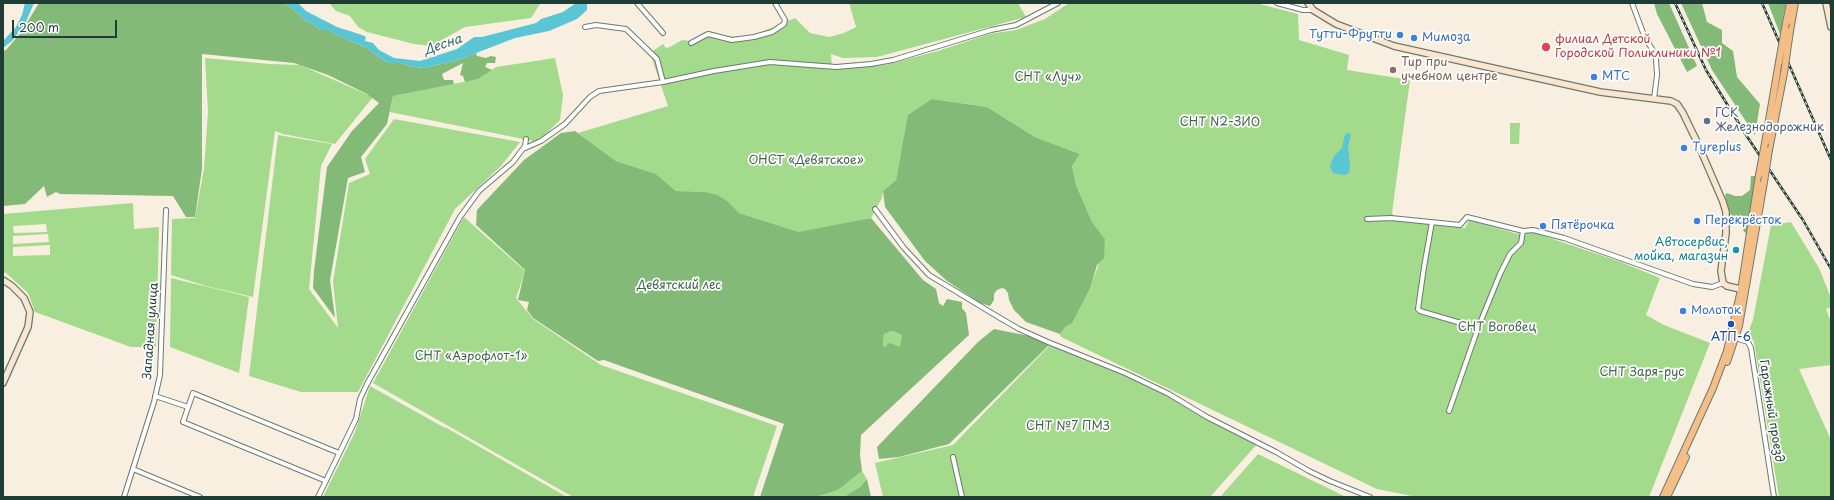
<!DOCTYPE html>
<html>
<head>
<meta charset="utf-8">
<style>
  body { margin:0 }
  #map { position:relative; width:1834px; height:500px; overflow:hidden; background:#f8efe0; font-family:"Playpen Sans",sans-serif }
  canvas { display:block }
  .frame { position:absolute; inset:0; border:4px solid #1f3d34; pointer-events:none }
  .scale { position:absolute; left:12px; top:20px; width:105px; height:18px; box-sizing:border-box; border:2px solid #1f3d34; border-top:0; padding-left:5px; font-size:12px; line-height:14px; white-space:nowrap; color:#1f3d34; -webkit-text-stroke:3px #fff; paint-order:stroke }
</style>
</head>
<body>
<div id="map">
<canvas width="1834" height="500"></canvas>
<div class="frame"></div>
<div class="scale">200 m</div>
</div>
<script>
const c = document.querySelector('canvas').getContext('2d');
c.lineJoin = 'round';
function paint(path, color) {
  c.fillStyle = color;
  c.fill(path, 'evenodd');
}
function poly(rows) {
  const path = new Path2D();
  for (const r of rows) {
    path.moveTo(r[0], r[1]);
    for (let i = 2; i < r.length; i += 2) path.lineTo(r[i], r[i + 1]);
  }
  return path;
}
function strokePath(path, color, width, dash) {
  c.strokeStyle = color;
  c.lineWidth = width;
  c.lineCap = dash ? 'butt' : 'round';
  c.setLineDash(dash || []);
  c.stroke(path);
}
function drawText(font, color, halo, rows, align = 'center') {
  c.font = font + ' "Playpen Sans",sans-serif';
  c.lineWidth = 3.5;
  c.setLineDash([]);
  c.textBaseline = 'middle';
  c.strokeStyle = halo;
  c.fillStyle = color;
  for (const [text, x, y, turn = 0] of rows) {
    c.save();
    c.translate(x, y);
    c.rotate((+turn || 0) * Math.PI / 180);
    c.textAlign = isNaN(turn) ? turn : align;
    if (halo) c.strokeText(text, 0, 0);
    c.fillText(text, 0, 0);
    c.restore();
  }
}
paint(poly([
  [329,3,540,3,540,4,531,18,465,27,431,46,414,44,367,32,358,27,350,16,336,11],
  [849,3,1018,3,1026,17,877,57,843,58,831,54,832,69,885,65,938,51,989,34,1016,30,1045,19,1069,3,1256,3,1298,14,1299,40,1349,55,1347,70,1410,80,1392,213,1395,219,1465,228,1469,220,1518,234,1532,232,1621,262,1660,278,1646,315,1664,325,1710,343,1649,497,1417,497,1377,489,1061,337,1060,334,1091,286,1104,249,1105,239,1092,222,1076,185,1072,166,1080,154,1035,137,987,107,932,99,901,153,896,180,883,191,882,198,871,218,805,232,799,232,739,213,705,192,676,191,656,174,616,161,578,133,668,106,650,53,663,44,666,48,670,47,682,40,690,41,710,31,728,37,754,35,795,18,810,33,829,37,844,33,856,27],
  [205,58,270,64,300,65,373,97,335,144,283,134,275,131,253,297,206,286,171,275,172,219,195,218,204,169,208,112],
  [555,58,563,95,560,120,538,142,390,112,393,96,478,79,496,67],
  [394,119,520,142,501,166,455,209,358,392,301,392,249,376,278,135,332,144,321,166,309,289,338,328,333,282,349,183,370,174,365,159],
  [1510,123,1520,123,1519,144,1510,144],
  [133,203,134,229,159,227,156,347,131,347,35,312,28,293,6,273,3,272,3,214],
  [46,224,47,232,14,233,13,226],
  [48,234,49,242,13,244,13,236],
  [50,245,50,255,13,256,13,247],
  [464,217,525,271,516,298,533,319,601,365,777,426,753,497,573,497,373,383],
  [1791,222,1819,268,1831,298,1831,307,1826,309,1831,322,1831,365,1799,369,1831,440,1831,497,1779,497,1754,342,1748,332,1753,320,1771,225],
  [171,278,249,297,239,373,170,347],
  [892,331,902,335,901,347,885,347,883,346,884,334],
  [1050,345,1155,387,1258,443,1210,497,883,497,875,463,953,445],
  [370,386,445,428,445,427,567,497,323,497,355,432],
  [1258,454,1344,496,1349,497,1220,497],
  [862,471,867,479,860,487,844,497,816,497,838,490]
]), '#a4da8b');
paint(poly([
  [39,3,284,3,298,13,304,20,313,24,320,30,329,30,334,34,365,47,388,63,401,63,415,67,424,68,458,60,476,53,477,56,486,58,491,56,496,57,495,63,487,63,485,67,492,70,478,79,465,82,463,76,460,75,463,63,442,74,444,80,453,80,454,84,393,96,387,124,361,157,365,172,348,178,330,280,335,318,313,288,314,271,327,167,352,131,379,103,367,94,328,75,294,63,202,54,202,169,195,217,186,217,173,196,60,194,56,192,47,197,44,186,25,204,3,206,3,52,7,49,22,31],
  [1654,3,1669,3,1697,66,1687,72,1657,14],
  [1681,3,1702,3,1707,22,1722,30,1722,43,1733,51,1737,77,1760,104,1755,135,1712,70],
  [1768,3,1786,3,1780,34],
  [932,99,987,107,1035,137,1080,154,1072,166,1076,185,1092,222,1105,239,1104,258,1097,265,1091,286,1072,323,1066,326,1060,334,1026,322,1014,310,1009,300,1008,293,1005,289,1002,288,997,290,994,294,994,300,990,306,980,303,947,281,925,261,885,207,883,191,896,180,908,115],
  [575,131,616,161,656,174,676,191,705,192,717,195,727,201,739,213,799,232,871,218,923,280,936,289,939,303,943,306,947,299,962,302,962,308,966,313,969,335,861,435,860,455,862,471,838,490,816,497,760,497,784,424,604,360,598,361,533,318,527,310,529,302,518,300,525,270,476,225,477,210,524,160,561,133],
  [892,331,902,335,900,347,889,343,885,347,883,346,884,334],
  [1751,176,1757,176,1747,233,1744,232,1741,223,1732,220,1725,195,1727,193,1735,196,1742,196,1750,190],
  [994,329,1029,336,1049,345,949,444,899,457,879,459,877,447,978,342],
  [867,479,871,497,844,497,860,487]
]), '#83ba77');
paint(poly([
  [25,3,34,3,25,24,12,41,3,48,3,41,16,27,22,15],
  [284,3,298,3,306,11,337,27,362,35,366,37,365,41,373,43,379,50,394,58,420,61,457,49,474,37,482,37,536,23,541,19,563,12,576,3,587,3,587,10,577,19,549,31,515,38,458,60,424,68,415,67,401,63,388,63,365,47,334,34,329,30,320,30,313,24,304,20,298,13],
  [1349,133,1351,135,1348,147,1350,165,1349,173,1345,175,1333,173,1330,166,1334,156,1342,148,1345,134]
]), '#5ac5d4');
strokePath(poly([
  [1830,3,1831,6]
]), '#5ac5d4', 1);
const street = poly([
  [637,3,663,33],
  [1277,3,1303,10,1313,10],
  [1632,3,1645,38,1654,52,1656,59,1657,75,1654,99],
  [585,27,596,25,626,29,657,59,663,82],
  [691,43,708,34,732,40,754,37,772,32,784,24,785,20,775,3],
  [523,149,541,141,565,124,590,97,599,91,663,82,714,71,770,62,836,67,871,64,893,60,991,30,1016,25,1058,3],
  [875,209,904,248,929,275,995,315,1019,329,1048,342,1125,373,1169,394,1207,417,1276,452,1309,471,1330,481,1370,497],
  [1367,219,1391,218,1460,225,1467,217,1523,231,1533,230,1564,238,1693,284,1712,287,1723,283],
  [1432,222,1424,267,1418,309,1420,311,1478,328],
  [1735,338,1748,342,1751,348,1774,497],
  [155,396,188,407],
  [1449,411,1478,328,1500,274,1510,254,1521,243,1523,231],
  [953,457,962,497],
  [133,469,200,497],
  [326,481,183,422,193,393,339,453],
  [124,497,154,402,160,375,166,210],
  [318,497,356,419,360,399,367,384,460,217,479,191,513,162,525,146,526,139]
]);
const secondary = poly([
  [1308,3,1313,10,1336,24,1394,46,1600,92,1671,101,1677,104,1683,113,1698,144,1723,202,1726,212,1726,233,1721,271,1723,283,1727,286,1745,290],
  [1826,3,1831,27],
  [3,280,12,286,24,298,30,312,28,327,3,383]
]);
const primary = poly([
  [1786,23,1790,3],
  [1790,31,1795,3],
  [1765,143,1779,62],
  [1769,150,1784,73],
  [1727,362,1739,326,1764,182],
  [1663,497,1713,388,1727,351,1741,290,1759,175],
  [1667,497,1686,457]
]);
strokePath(street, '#6b7b70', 6);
strokePath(secondary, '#6b7b70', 8);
strokePath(primary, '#6b7b70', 8);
strokePath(street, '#fff', 4);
strokePath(secondary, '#fbe5cf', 5.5);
strokePath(primary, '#f6be87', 6);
const rail = poly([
  [1675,3,1706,70,1746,135,1803,220,1831,269],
  [1762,3,1831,160]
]);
strokePath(rail, '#1f3d34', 2.5);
strokePath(rail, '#fff', 1, [3]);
const primaryBridge = poly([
  [1779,62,1786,23],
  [1784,73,1790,31],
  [1759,175,1765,143],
  [1764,182,1769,150]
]);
strokePath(primaryBridge, '#6b7b70', 8, []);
strokePath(primaryBridge, '#f6be87', 6);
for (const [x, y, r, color] of [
  [1400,35,4,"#3f7fe0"],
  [1414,38,4,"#3f7fe0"],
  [1546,47,5,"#e0444e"],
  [1393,70,4,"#8d6e63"],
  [1594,77,4,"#3f7fe0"],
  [1707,121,4,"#5c6f8a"],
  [1684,148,4,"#3f7fe0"],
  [1697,221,4,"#3f7fe0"],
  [1543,226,4,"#3f7fe0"],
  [1736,250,4,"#0f9aa8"],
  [1683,311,4,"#3f7fe0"],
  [1731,324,4,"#1a4fb4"]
]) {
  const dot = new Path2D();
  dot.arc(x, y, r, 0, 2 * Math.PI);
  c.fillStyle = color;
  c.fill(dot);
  strokePath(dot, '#fff', 1.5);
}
drawText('12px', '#366cbe', '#fff', [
  ["Тутти-Фрутти",1392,35,"right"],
  ["Мимоза",1422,38],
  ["МТС",1602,77],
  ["Tyreplus",1692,148],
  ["Перекрёсток",1705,221],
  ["Пятёрочка",1551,226],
  ["Молоток",1691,311]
], 'left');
drawText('12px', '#be3a42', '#fff', [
  ["филиал Детской",1555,40],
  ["Городской Поликлиники №1",1555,54]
], 'left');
drawText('12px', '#785e54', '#fff', [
  ["Тир при",1401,63],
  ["учебном центре",1401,77]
], 'left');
drawText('12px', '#40644a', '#fff', [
  ["СНТ «Луч»",1048,78],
  ["СНТ N2-ЗИО",1220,123],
  ["ОНСТ «Девятское»",806,161],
  ["Девятский лес",679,286],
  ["СНТ Воговец",1497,328],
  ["СНТ «Аэрофлот-1»",471,357],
  ["СНТ Заря-рус",1642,373],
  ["СНТ №7 ПМЗ",1068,427]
]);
drawText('12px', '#4e5e75', '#fff', [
  ["ГСК",1715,114],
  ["Железнодорожник",1715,128]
], 'left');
drawText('12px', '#0d838f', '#fff', [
  ["Автосервис,",1728,243],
  ["мойка, магазин",1728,257]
], 'right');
drawText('12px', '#1f3d34', '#fff', [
  ["Западная улица",151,331,-86],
  ["Гаражный проезд",1771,411,81]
]);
drawText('12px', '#164399', '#fff', [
  ["АТП-6",1731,338]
]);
drawText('italic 13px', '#316664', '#fff', [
  ["Десна",443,45,-19]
]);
</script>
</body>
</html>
